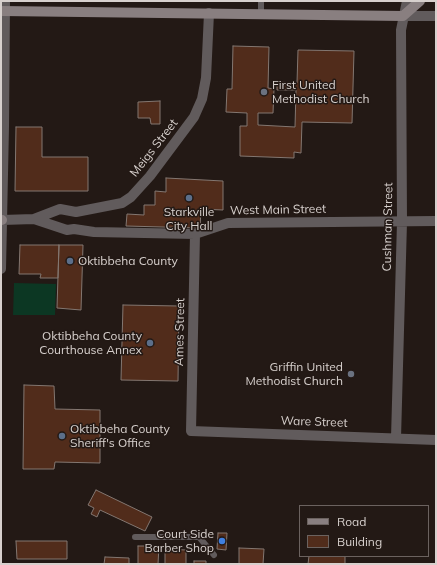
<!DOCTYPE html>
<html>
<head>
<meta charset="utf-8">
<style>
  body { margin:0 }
  #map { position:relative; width:437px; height:565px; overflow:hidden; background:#231915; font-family:Mulish,sans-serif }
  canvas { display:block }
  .frame { position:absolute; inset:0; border:2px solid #d7d0cd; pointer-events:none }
  .legend { position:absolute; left:299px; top:505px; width:130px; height:52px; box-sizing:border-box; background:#231915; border:1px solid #6b625f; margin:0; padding:5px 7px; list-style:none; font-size:12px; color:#d7d0cd }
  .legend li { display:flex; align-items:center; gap:8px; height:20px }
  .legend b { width:20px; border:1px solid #6b625f }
</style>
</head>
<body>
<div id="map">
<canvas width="437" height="565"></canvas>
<div class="frame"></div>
<ul class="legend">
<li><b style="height:5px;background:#897f80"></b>Road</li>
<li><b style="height:11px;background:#512c1b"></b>Building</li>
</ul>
</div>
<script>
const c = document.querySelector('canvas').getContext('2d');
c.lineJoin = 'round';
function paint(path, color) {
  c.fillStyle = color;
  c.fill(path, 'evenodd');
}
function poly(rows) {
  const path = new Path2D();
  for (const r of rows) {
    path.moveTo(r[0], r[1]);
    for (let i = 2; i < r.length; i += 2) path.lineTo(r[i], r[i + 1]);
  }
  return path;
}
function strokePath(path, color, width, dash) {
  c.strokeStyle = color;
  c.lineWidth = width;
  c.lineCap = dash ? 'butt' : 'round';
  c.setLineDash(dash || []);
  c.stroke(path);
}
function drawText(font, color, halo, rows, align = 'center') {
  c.font = font + ' Mulish,sans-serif';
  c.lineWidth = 3;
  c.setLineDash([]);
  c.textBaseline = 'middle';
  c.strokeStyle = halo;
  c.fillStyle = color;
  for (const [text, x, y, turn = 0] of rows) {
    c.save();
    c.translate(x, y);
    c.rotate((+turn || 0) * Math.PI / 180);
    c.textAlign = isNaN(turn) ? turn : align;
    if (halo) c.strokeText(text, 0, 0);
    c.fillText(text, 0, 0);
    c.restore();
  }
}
paint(poly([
  [14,283,56,284,55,315,13,315]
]), '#0c3723');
const building = poly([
  [233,46,269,47,268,88,274,89,273,113,258,113,258,125,295,127,296,90,277,90,277,82,297,83,298,50,354,51,352,123,302,122,301,153,294,152,294,158,240,156,240,126,247,126,247,113,226,112,227,89,232,89,233,46],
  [160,101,160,124,151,124,150,118,138,118,138,102,160,101],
  [16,127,42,127,42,157,88,157,88,191,15,191,16,127],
  [166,178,223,181,223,210,201,209,200,228,126,226,127,214,144,215,144,205,155,205,155,191,166,192,166,178],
  [20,245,59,245,58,278,40,278,41,274,19,274,20,245],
  [59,245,83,245,81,310,57,308,59,245],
  [123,305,179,306,178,381,121,380,123,305],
  [24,385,54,386,55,409,100,410,100,463,55,462,54,469,23,469,24,385],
  [96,490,152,517,145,531,100,510,97,517,91,514,94,508,88,505,96,490],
  [218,533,227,533,226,550,217,549,218,533],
  [16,541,67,541,67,559,17,559,16,541],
  [138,546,159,546,158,564,138,564,138,546],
  [239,548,264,549,263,564,239,564,239,548],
  [165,549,186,550,186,564,165,564,165,549],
  [309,556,345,556,345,564,308,564,309,556],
  [105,557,129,558,129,564,104,564,105,557],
  [194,561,206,561,206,564,194,564,194,561]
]);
paint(building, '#512c1b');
strokePath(building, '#837771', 1);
strokePath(poly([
  [261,1,261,14],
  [135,537,199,537,214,555]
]), '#615b5c', 6);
strokePath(poly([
  [403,16,436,16],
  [34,219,60,209,76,212,122,203,131,197,150,176,194,117,202,99,206,78,209,13],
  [2,220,34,219,67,230,74,229,94,232,195,234,228,223,436,221],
  [195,234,191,431,436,440],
  [1,269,4,127,5,1],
  [396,438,402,222,401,30,407,1]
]), '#615b5c', 10);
strokePath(poly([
  [1,11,403,16,420,1],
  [1,220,2,220]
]), '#897f80', 10);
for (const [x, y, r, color] of [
  [264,92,4,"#6b7280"],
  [189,198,4,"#5c6f8a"],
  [70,261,4,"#5c6f8a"],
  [150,343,4,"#5c6f8a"],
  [351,374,4,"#6b7280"],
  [62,436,4,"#5c6f8a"],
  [222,541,4,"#3f7fe0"]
]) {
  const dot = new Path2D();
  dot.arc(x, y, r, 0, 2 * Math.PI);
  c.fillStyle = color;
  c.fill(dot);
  strokePath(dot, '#231915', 1.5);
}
drawText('12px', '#d7d0cd', '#231915', [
  ["First United",272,85],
  ["Methodist Church",272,99],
  ["Starkville",189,212,"center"],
  ["City Hall",189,226,"center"],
  ["Oktibbeha County",78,261],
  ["Oktibbeha County",142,336,"right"],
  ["Courthouse Annex",142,350,"right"],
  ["Griffin United",343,367,"right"],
  ["Methodist Church",343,381,"right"],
  ["Oktibbeha County",70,429],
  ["Sheriff's Office",70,443],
  ["Court Side",214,534,"right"],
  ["Barber Shop",214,548,"right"]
], 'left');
drawText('12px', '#d7d0cd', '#231915', [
  ["Meigs Street",154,148,-52],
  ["West Main Street",278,210,-1],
  ["Cushman Street",388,227,-89],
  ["Ames Street",180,332,-89],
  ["Ware Street",314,422,2]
]);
</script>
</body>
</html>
